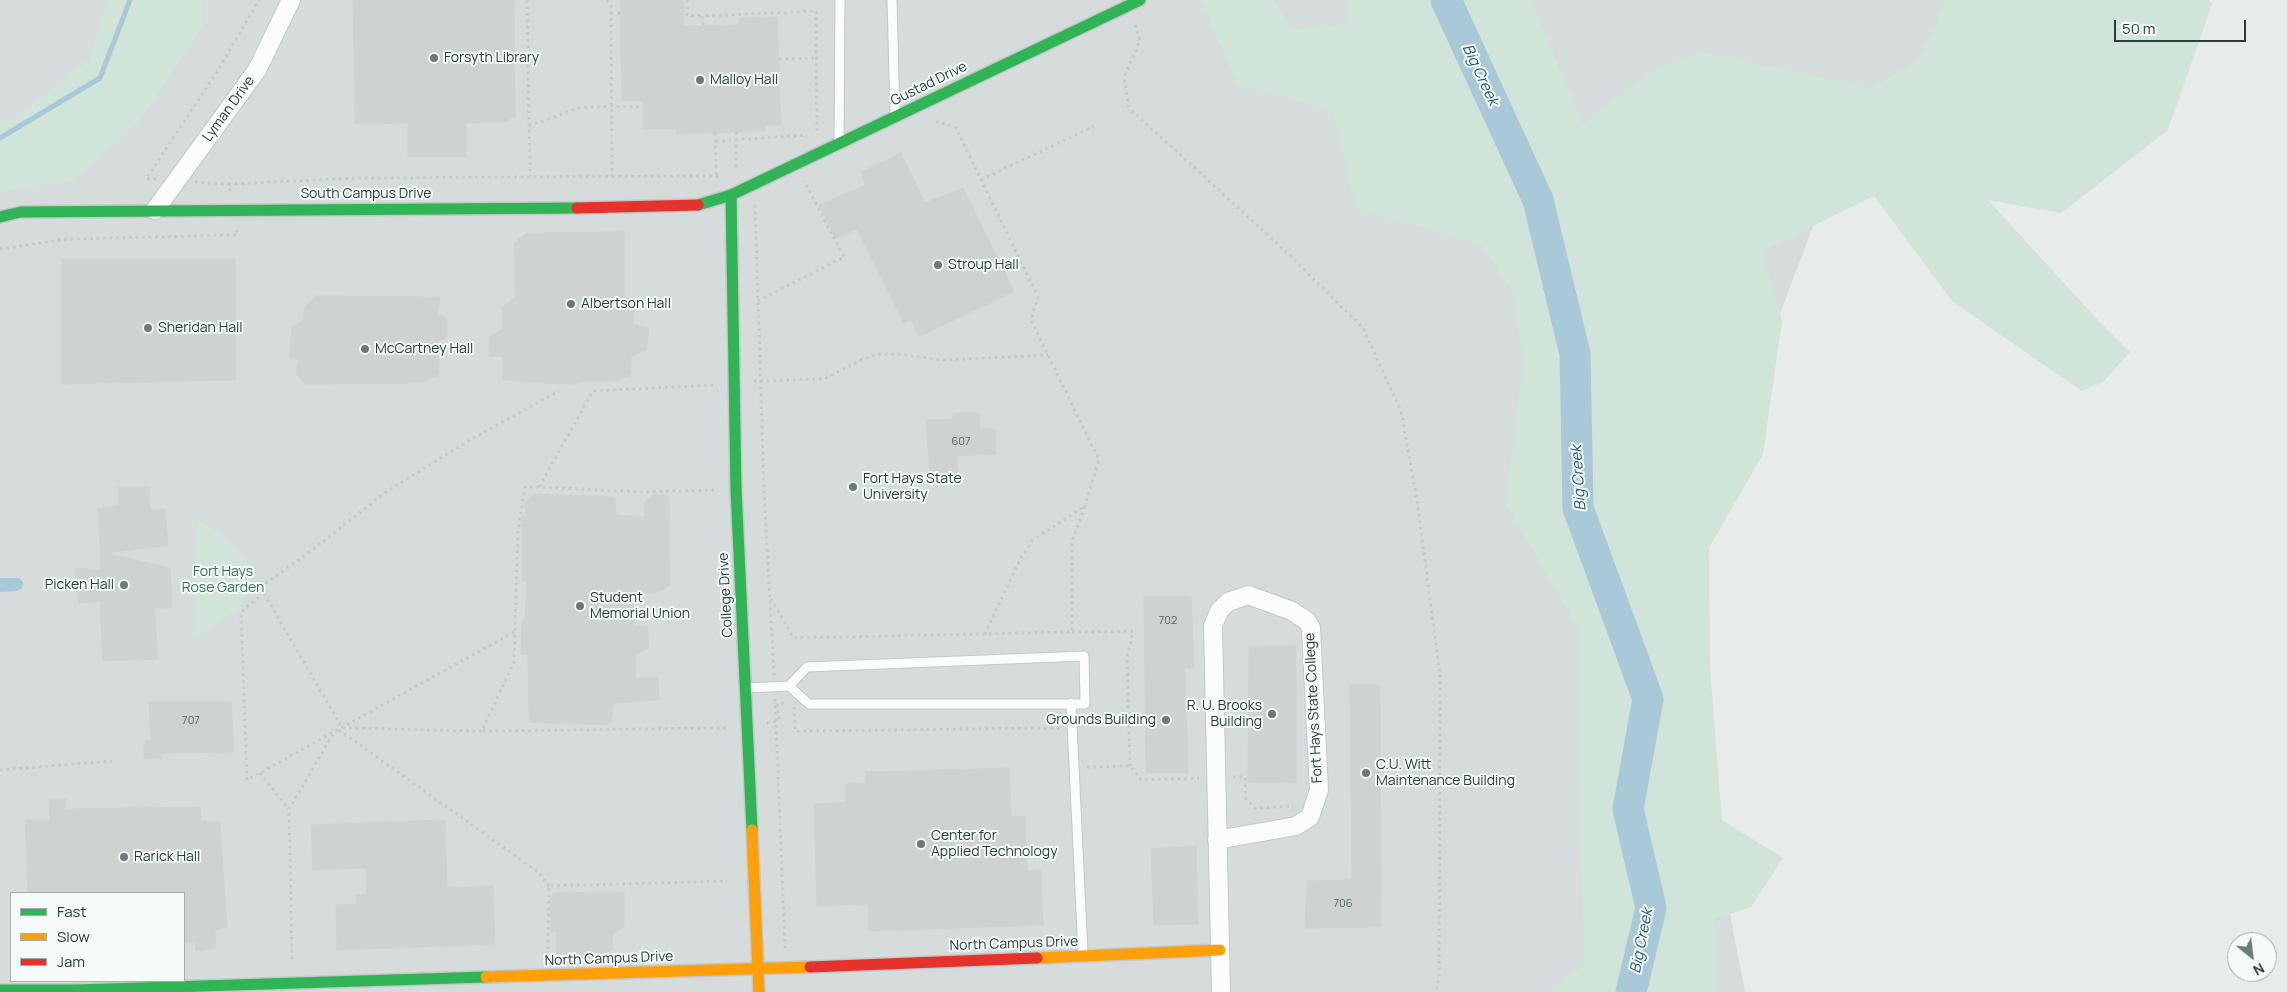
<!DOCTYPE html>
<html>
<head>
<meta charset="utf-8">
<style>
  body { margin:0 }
  #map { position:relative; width:2287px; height:992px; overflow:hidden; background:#e7ebea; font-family:Manrope,sans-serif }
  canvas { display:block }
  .legend { position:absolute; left:10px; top:892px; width:175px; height:90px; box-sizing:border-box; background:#f5faf9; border:1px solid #a1afae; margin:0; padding:6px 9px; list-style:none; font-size:15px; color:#243f3d }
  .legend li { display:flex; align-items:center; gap:10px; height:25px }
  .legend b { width:25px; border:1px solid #a1afae }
  .north { position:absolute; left:2227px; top:932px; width:50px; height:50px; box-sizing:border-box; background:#f5faf9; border:1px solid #a1afae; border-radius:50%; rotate:151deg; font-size:14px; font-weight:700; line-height:20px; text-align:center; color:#243f3d }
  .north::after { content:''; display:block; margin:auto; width:18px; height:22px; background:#687b7a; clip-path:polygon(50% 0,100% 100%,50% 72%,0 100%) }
  .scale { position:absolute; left:2114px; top:20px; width:132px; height:22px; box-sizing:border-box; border:2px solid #243f3d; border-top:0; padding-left:6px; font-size:15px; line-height:18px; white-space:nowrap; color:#243f3d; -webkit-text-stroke:4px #f5faf9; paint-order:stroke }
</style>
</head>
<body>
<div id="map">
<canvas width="2287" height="992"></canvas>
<ul class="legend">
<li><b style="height:6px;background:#30b455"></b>Fast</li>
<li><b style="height:6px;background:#ff9f0a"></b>Slow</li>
<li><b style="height:6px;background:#e5322d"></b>Jam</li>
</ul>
<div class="north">N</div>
<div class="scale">50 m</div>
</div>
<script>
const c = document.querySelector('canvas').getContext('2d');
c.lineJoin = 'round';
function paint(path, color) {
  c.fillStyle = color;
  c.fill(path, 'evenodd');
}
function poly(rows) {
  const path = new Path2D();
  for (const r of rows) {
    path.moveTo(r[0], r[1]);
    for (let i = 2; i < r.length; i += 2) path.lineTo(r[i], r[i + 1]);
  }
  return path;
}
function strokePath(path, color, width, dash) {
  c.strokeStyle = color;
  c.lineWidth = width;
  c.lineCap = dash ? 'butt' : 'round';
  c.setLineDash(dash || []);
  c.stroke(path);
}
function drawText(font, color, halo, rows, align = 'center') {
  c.font = font + ' Manrope,sans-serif';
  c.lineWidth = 4;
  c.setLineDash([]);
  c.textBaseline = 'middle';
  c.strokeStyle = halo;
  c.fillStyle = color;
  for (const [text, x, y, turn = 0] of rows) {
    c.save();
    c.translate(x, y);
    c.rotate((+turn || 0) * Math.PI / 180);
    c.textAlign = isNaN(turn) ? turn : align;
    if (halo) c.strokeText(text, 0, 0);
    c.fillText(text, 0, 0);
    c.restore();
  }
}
paint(poly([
  [0,0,2169,0,1830,181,1739,423,1673,550,1719,857,1745,992,0,992],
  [11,893,184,893,184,981,11,981]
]), '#d5dcdb');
paint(poly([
  [107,0,202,0,202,26,139,122,71,181,0,191,0,122,11,121,90,59],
  [1200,0,1273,0,1293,30,1347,23,1348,0,1531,0,1583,124,1650,72,1703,52,1871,88,1919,60,1946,0,2209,0,2212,4,2168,130,2061,213,1988,200,2094,316,2130,352,2103,382,2082,391,1953,302,1874,196,1762,251,1782,321,1763,454,1709,548,1710,669,1722,820,1783,858,1751,907,1714,919,1719,992,1549,992,1585,964,1578,778,1577,626,1505,503,1524,360,1511,290,1482,245,1356,208,1332,110,1238,84],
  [197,520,214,529,246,559,251,569,252,590,237,609,193,640]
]), '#d1e4da');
paint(poly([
  [0,578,19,578,23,582,22,588,17,591,0,592]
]), '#a9c8d8');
strokePath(poly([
  [0,138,100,78,130,0]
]), '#a9c8d8', 5);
strokePath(poly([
  [1446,0,1538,200,1575,354,1578,508,1648,699,1628,809,1651,908,1631,992]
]), '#a9c8d8', 31);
const building = poly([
  [353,0,514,0,515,117,503,122,466,123,466,157,408,157,408,123,355,124,353,0],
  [620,0,684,0,684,26,737,25,740,18,777,17,781,125,766,126,764,131,715,133,676,134,677,129,643,129,643,101,622,101,620,0],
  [901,153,925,203,963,188,1014,291,919,337,911,320,904,323,857,229,836,239,819,205,866,185,861,172,901,153],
  [624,232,624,297,635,300,633,324,649,329,646,350,631,357,631,374,619,381,577,382,576,384,535,383,503,380,503,357,489,356,489,337,503,329,502,308,515,297,514,243,527,233,624,232],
  [62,259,235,259,235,380,62,384,62,259],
  [316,296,440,297,438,314,447,318,447,337,439,341,439,374,421,383,306,384,296,374,299,359,289,358,292,328,304,319,304,308,316,296],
  [953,413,979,413,980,429,995,429,996,454,957,456,958,472,930,473,926,420,953,419,953,413],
  [118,487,149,487,150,510,165,509,168,545,107,553,170,568,172,608,154,608,158,659,103,661,100,601,79,603,75,568,101,570,98,509,119,505,118,487],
  [534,494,615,497,616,515,645,517,644,502,654,494,669,495,670,585,658,592,633,593,634,627,647,626,649,648,635,655,636,678,658,678,659,700,614,703,611,722,607,725,529,722,528,655,521,654,522,623,525,618,527,582,522,581,522,516,527,516,524,504,534,494],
  [1144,596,1191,596,1194,668,1185,668,1188,773,1146,773,1144,596],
  [1296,646,1296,783,1248,782,1249,647,1296,646],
  [1350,685,1380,685,1381,927,1305,928,1307,881,1352,880,1350,685],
  [149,702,231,702,234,752,164,753,161,759,144,758,144,741,151,740,149,702],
  [1009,768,1011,817,1025,816,1027,871,1041,870,1043,925,869,931,868,904,817,906,814,804,846,802,846,784,866,783,865,772,1009,768],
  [49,799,66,799,65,809,200,807,201,821,220,822,227,927,215,929,216,948,196,951,195,942,184,943,184,893,28,893,25,820,50,821,49,799],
  [445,820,447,888,493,886,495,944,337,950,336,905,357,904,357,895,367,894,366,868,313,870,311,825,445,820],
  [1196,846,1198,924,1154,925,1151,849,1196,846],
  [624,892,624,926,612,935,613,949,598,958,557,958,556,931,552,932,550,899,554,893,624,892]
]);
paint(building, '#ced2d1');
strokePath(building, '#cfd4d3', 1);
const lane = poly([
  [892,0,895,115],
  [839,141,840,0],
  [1084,656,1085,704,809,704,789,686,807,667,1084,656],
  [748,688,789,686],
  [1071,703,1083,953]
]);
const street = poly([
  [155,210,257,70,291,0],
  [1217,840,1296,826,1310,817,1319,790,1311,628,1307,621,1292,611,1248,595,1228,602,1219,611,1213,626,1221,992]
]);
const fast = poly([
  [731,195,736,489,752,830],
  [698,205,731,195,1140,0],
  [0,217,21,212,577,208],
  [0,990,76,990,486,977]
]);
const slow = poly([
  [752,830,759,992],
  [1037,958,1220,950],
  [486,977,810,967]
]);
const jam = poly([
  [577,208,698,205],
  [810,967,1037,958]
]);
strokePath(lane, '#c4c8c7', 11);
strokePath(street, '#c4c8c7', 20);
strokePath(fast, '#c2c9c8', 14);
strokePath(slow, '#c2c9c8', 14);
strokePath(jam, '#c2c9c8', 14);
strokePath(poly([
  [527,0,530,176],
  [607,0,611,6,612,176],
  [687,0,687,15,702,16],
  [611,13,621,13],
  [703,25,702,16,816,11,817,131],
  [1135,25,1140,40,1124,78,1129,108,1280,246,1363,328,1401,411,1417,500,1440,676,1439,977,1436,992],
  [779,59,816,58],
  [936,121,956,128,1038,297,1031,320,1099,460,1085,506],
  [529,126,579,108,611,106,643,107],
  [736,132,736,171],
  [715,133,716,176],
  [716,141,806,135],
  [156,179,146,179,215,75,259,0],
  [981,180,1094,126],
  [195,182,229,184],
  [230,191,229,184,358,178,718,176],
  [755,205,764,489,774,676],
  [0,249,67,239,237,235,236,229],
  [758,301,844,257,804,181],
  [754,381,824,379,861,360,879,354,898,354,942,360,1048,355],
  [713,385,593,391,539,487,639,492,715,490],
  [539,487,525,487,518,532,514,662,482,731,726,728],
  [261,588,342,728,482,731],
  [771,599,794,638,1072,632,1072,542,1085,506,1033,540,1020,559,985,634],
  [514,632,247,780,241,612,259,597,260,587,311,551,386,492,473,438,559,391],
  [1072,632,1133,631,1127,657,1130,766],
  [775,699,785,948],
  [794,707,795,731,1060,728],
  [767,723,779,720,777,704,787,703],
  [339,730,538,872,549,886],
  [1087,767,1130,766,1141,780,1199,778],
  [0,770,112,761],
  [260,773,289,809],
  [1233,777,1245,777,1246,799,1255,808,1293,806],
  [548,949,549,886,727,881],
  [292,959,289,809,333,734]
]), '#c2cbca', 3, [2.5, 4]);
strokePath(lane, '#fbfcfc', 9);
strokePath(street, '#fbfcfc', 18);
strokePath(fast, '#30b455', 11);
strokePath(slow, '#ff9f0a', 11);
strokePath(jam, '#e5322d', 11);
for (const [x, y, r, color] of [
  [434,58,5,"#687b7a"],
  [700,80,5,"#687b7a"],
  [938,265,5,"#687b7a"],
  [571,304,5,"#687b7a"],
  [148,328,5,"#687b7a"],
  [365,349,5,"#687b7a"],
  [853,487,5,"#687b7a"],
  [124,585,5,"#687b7a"],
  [580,606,5,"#687b7a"],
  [1272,714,5,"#687b7a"],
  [1166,720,5,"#687b7a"],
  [1366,773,5,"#687b7a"],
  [921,844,5,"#687b7a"],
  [124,857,5,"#687b7a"]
]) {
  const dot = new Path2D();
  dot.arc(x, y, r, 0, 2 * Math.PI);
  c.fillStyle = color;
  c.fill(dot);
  strokePath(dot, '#f5faf9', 2);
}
drawText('11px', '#4f6463', null, [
  ["607",961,442],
  ["702",1168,621],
  ["707",191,721],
  ["706",1343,904]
]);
drawText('14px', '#243f3d', '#f5faf9', [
  ["Forsyth Library",444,58],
  ["Malloy Hall",710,80],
  ["Stroup Hall",948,265],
  ["Albertson Hall",581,304],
  ["Sheridan Hall",158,328],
  ["McCartney Hall",375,349],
  ["Fort Hays State",863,479],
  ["University",863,495],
  ["Picken Hall",114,585,"right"],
  ["Student",590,598],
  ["Memorial Union",590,614],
  ["R. U. Brooks",1262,706,"right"],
  ["Building",1262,722,"right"],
  ["Grounds Building",1156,720,"right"],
  ["C.U. Witt",1376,765],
  ["Maintenance Building",1376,781],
  ["Center for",931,836],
  ["Applied Technology",931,852],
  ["Rarick Hall",134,857]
], 'left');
drawText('14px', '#243f3d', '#f5faf9', [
  ["Gustad Drive",929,84,-26],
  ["Lyman Drive",229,109,-54],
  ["South Campus Drive",366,194],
  ["College Drive",726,595,-93],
  ["Fort Hays State College",1314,708,-93],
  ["North Campus Drive",1014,944,-2],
  ["North Campus Drive",609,959,-2]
]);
drawText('14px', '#307558', '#f5faf9', [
  ["Fort Hays",223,572],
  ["Rose Garden",223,588]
]);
drawText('italic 15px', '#205879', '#f5faf9', [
  ["Big Creek",1480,75,65],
  ["Big Creek",1579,478,-94],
  ["Big Creek",1642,941,-79]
]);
</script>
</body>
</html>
